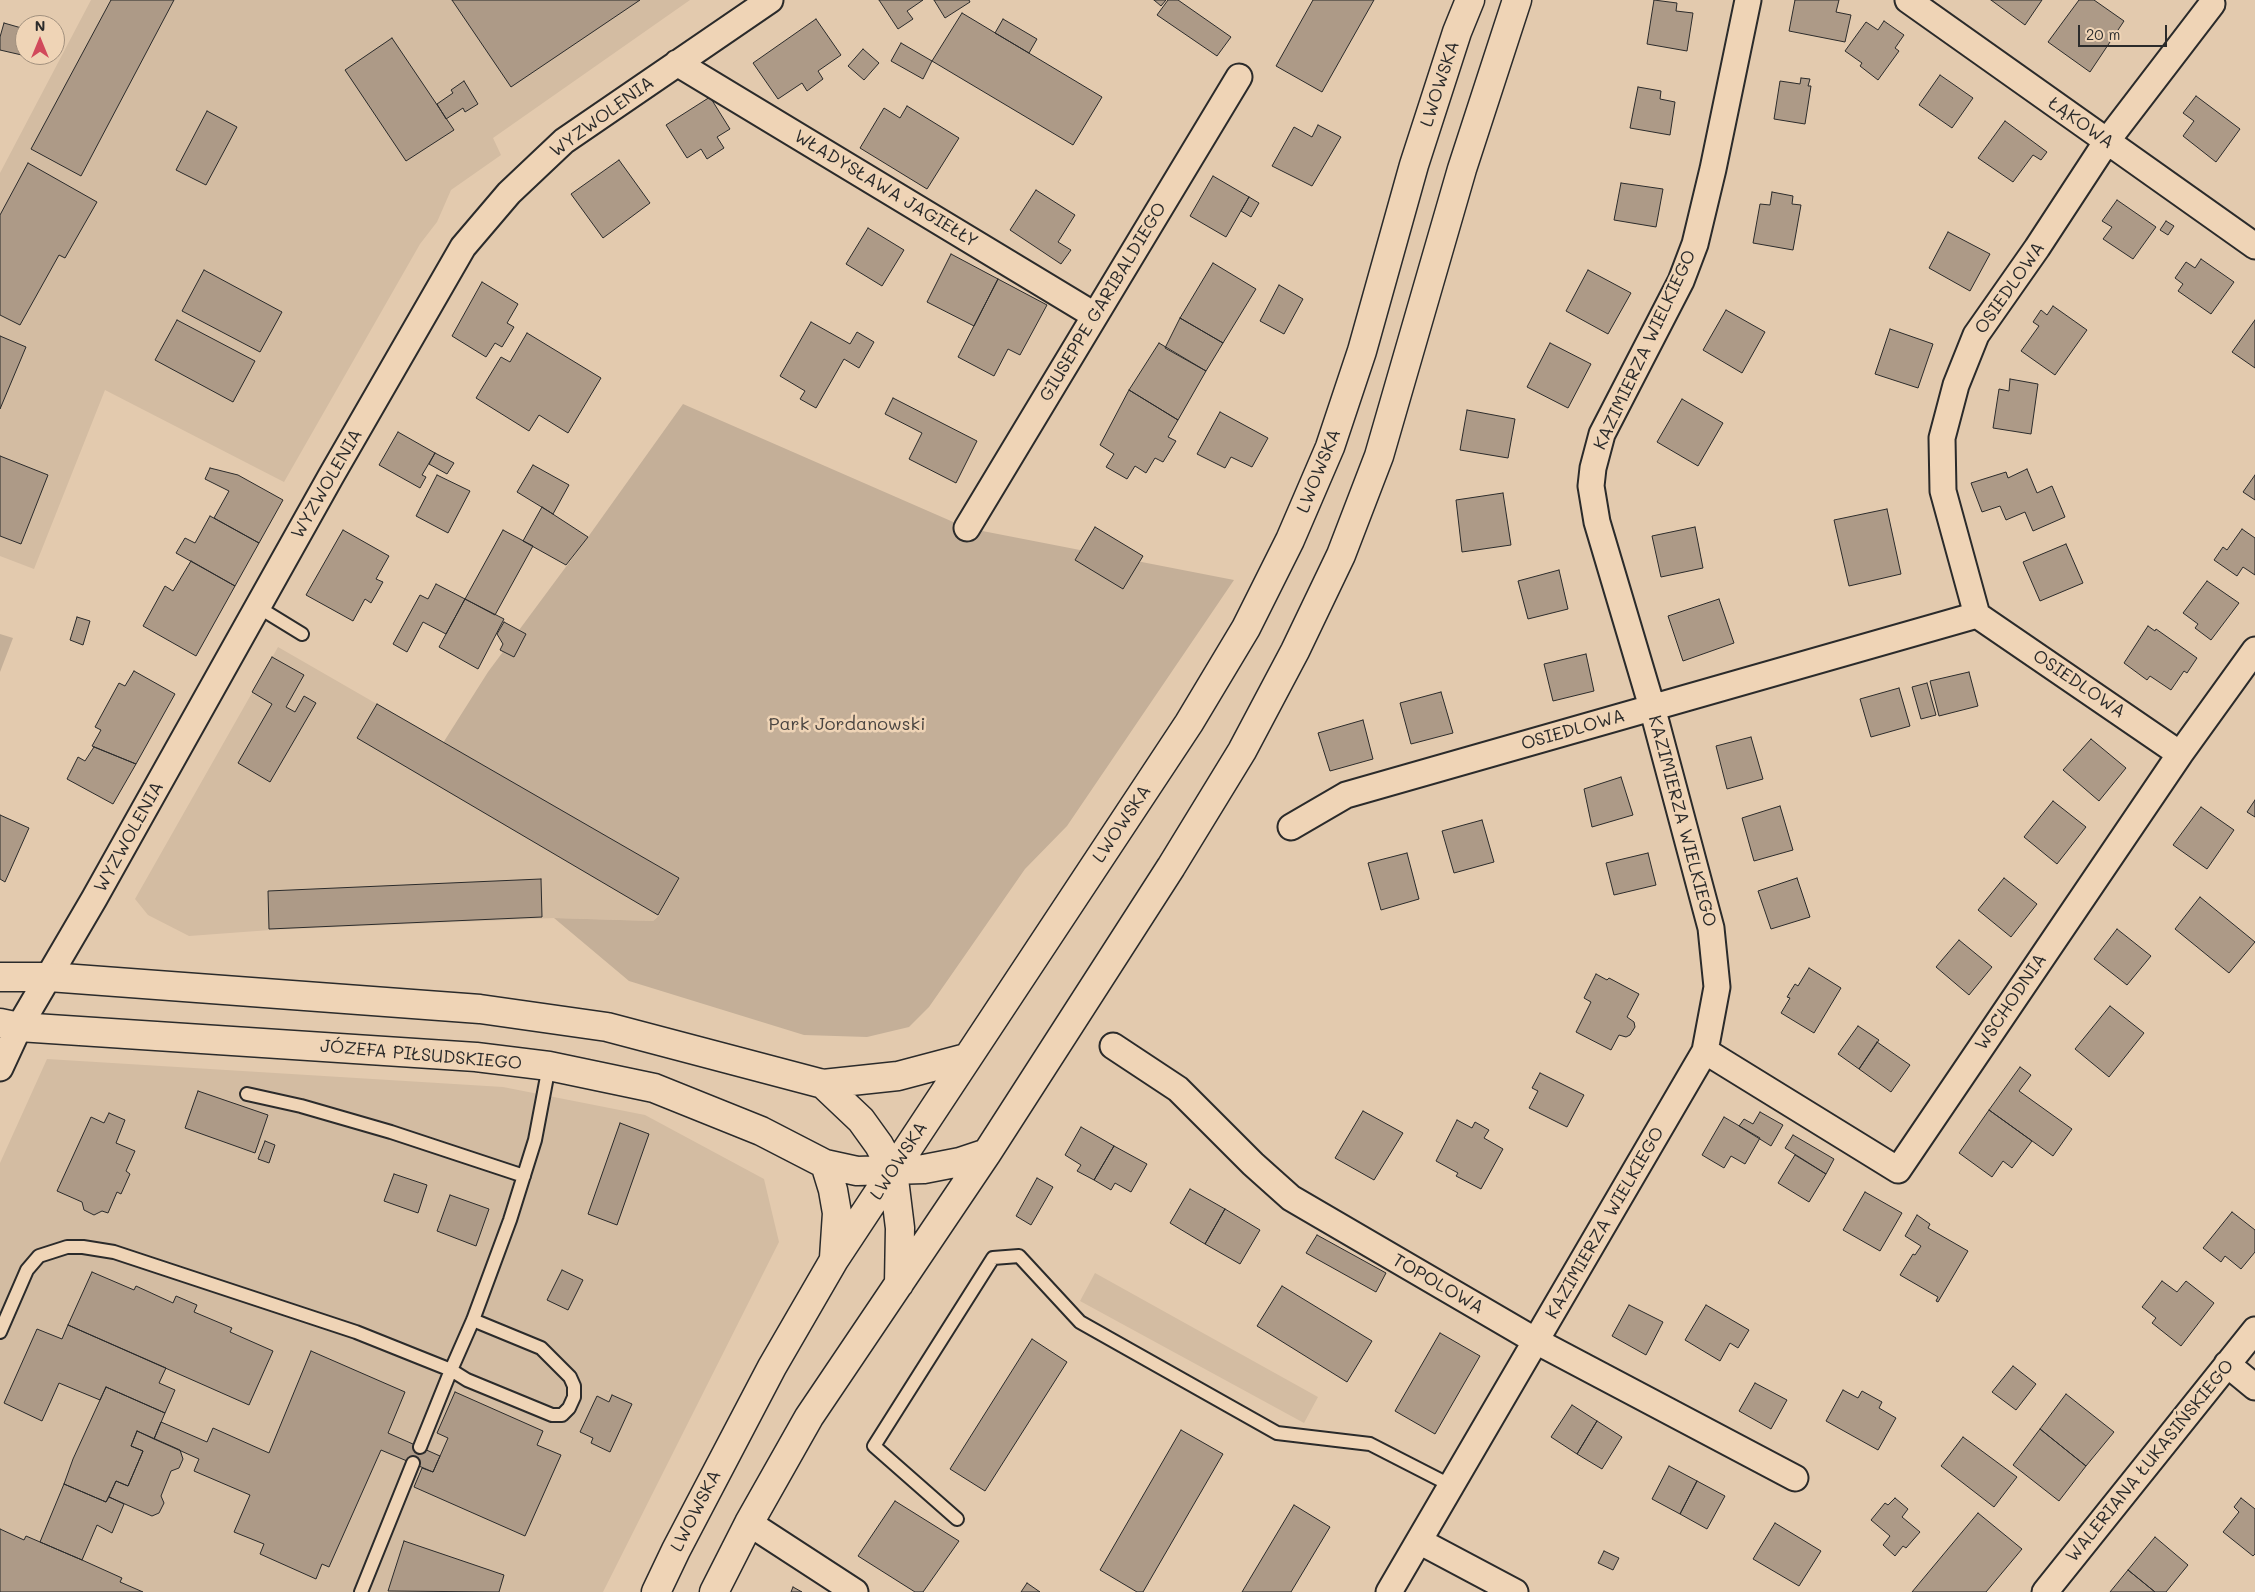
<!DOCTYPE html>
<html>
<head>
<meta charset="utf-8">
<style>
  body { margin:0 }
  #map { position:relative; width:2255px; height:1592px; overflow:hidden; background:#e3caae; font-family:Mali,sans-serif }
  canvas { display:block }
  .north { position:absolute; left:15px; top:15px; width:50px; height:50px; box-sizing:border-box; background:#efd4b6; border:1px solid #a1907e; border-radius:50%; rotate:0deg; font-size:14px; font-weight:700; line-height:20px; text-align:center; color:#2b2b2b }
  .north::after { content:''; display:block; margin:auto; width:18px; height:22px; background:#d1495b; clip-path:polygon(50% 0,100% 100%,50% 72%,0 100%) }
  .scale { position:absolute; left:2078px; top:25px; width:89px; height:22px; box-sizing:border-box; border:2px solid #2b2b2b; border-top:0; padding-left:6px; font-size:15px; line-height:18px; white-space:nowrap; color:#2b2b2b; -webkit-text-stroke:4px #efd4b6; paint-order:stroke }
</style>
</head>
<body>
<div id="map">
<canvas width="2255" height="1592"></canvas>
<div class="north">N</div>
<div class="scale">20 m</div>
</div>
<script>
const c = document.querySelector('canvas').getContext('2d');
c.lineJoin = 'round';
function paint(path, color) {
  c.fillStyle = color;
  c.fill(path, 'evenodd');
}
function poly(rows) {
  const path = new Path2D();
  for (const r of rows) {
    path.moveTo(r[0], r[1]);
    for (let i = 2; i < r.length; i += 2) path.lineTo(r[i], r[i + 1]);
  }
  return path;
}
function strokePath(path, color, width, dash) {
  c.strokeStyle = color;
  c.lineWidth = width;
  c.lineCap = dash ? 'butt' : 'round';
  c.setLineDash(dash || []);
  c.stroke(path);
}
function drawText(font, color, halo, rows, align = 'center') {
  c.font = font + ' Mali,sans-serif';
  c.lineWidth = 5;
  c.setLineDash([]);
  c.textBaseline = 'middle';
  c.strokeStyle = halo;
  c.fillStyle = color;
  for (const [text, x, y, turn = 0] of rows) {
    c.save();
    c.translate(x, y);
    c.rotate((+turn || 0) * Math.PI / 180);
    c.textAlign = isNaN(turn) ? turn : align;
    if (halo) c.strokeText(text, 0, 0);
    c.fillText(text, 0, 0);
    c.restore();
  }
}
paint(poly([
  [91,0,690,0,493,138,501,155,451,190,437,222,420,244,284,482,105,390,34,569,0,556,0,173],
  [278,647,679,878,658,915,653,921,554,918,270,930,189,936,148,915,135,899],
  [47,1059,503,1087,645,1115,764,1179,779,1242,603,1592,0,1592,0,1163],
  [1095,1273,1318,1397,1304,1423,1080,1301]
]), '#d3bca2');
paint(poly([
  [683,404,967,528,1234,580,1067,826,1025,869,929,1007,909,1027,867,1037,804,1035,629,981,554,918,653,921,659,915,679,878,443,743,488,672,588,537],
  [0,634,13,638,0,672]
]), '#c4af98');
const building = poly([
  [111,0,174,0,81,176,31,149,111,0],
  [452,0,640,0,511,87,452,0],
  [879,0,923,0,907,11,913,19,898,29,879,0],
  [934,0,969,0,970,2,945,18,934,0],
  [1154,0,1166,0,1161,6,1154,0],
  [1168,0,1178,0,1231,37,1217,56,1157,15,1168,0],
  [1313,0,1374,0,1322,92,1276,66,1313,0],
  [1654,0,1677,3,1676,11,1693,13,1687,51,1647,44,1654,0],
  [1795,0,1839,0,1836,12,1851,15,1845,42,1789,31,1795,0],
  [1991,0,2042,0,2025,25,1991,0],
  [2079,0,2094,0,2124,21,2090,72,2048,42,2079,0],
  [962,13,1102,97,1073,145,932,61,962,13],
  [816,19,841,55,818,71,823,79,807,91,802,83,778,99,753,63,816,19],
  [1003,19,1037,39,1029,53,995,33,1003,19],
  [1884,21,1904,35,1895,48,1899,51,1878,80,1860,66,1862,63,1845,51,1866,22,1878,30,1884,21],
  [4,23,25,29,26,56,0,50,0,37,4,23],
  [392,38,454,130,406,161,345,70,392,38],
  [901,43,932,61,923,79,891,61,901,43],
  [863,49,879,63,864,80,848,66,863,49],
  [1940,75,1973,98,1952,128,1919,105,1940,75],
  [1801,78,1810,79,1808,86,1811,86,1805,124,1774,119,1780,81,1800,84,1801,78],
  [464,81,478,104,465,112,463,108,446,119,437,104,453,93,451,90,464,81],
  [1638,87,1661,91,1660,99,1675,102,1670,135,1630,128,1638,87],
  [2196,96,2240,129,2216,162,2183,136,2194,121,2183,113,2196,96],
  [710,97,730,129,717,137,724,148,707,159,701,149,687,158,666,125,710,97],
  [907,106,959,138,927,189,860,148,884,108,900,118,907,106],
  [207,111,237,127,206,185,176,170,207,111],
  [2005,121,2047,152,2041,160,2033,155,2013,182,1978,158,2005,121],
  [1318,125,1341,137,1312,186,1272,166,1294,127,1312,137,1318,125],
  [619,160,650,203,603,238,571,194,619,160],
  [28,163,97,202,65,258,59,255,20,325,0,315,0,215,28,163],
  [1213,176,1249,197,1226,237,1190,216,1213,176],
  [1621,183,1663,189,1656,227,1614,220,1621,183],
  [1036,190,1075,215,1058,242,1071,250,1061,264,1010,230,1036,190],
  [1772,192,1793,196,1792,204,1801,205,1793,250,1753,243,1760,204,1770,205,1772,192],
  [1249,197,1259,203,1251,217,1241,211,1249,197],
  [2117,200,2156,227,2133,259,2103,239,2112,227,2102,221,2117,200],
  [2166,221,2174,226,2168,235,2160,230,2166,221],
  [868,228,904,250,882,286,846,264,868,228],
  [1948,232,1990,254,1970,291,1929,268,1948,232],
  [951,254,998,279,974,326,927,302,951,254],
  [2201,259,2234,282,2211,314,2178,291,2183,284,2175,278,2186,262,2195,268,2201,259],
  [1213,263,1256,289,1223,343,1180,318,1213,263],
  [204,270,282,312,260,352,182,311,204,270],
  [1588,270,1631,293,1608,334,1566,311,1588,270],
  [998,279,1047,305,1020,355,1008,349,994,376,958,357,998,279],
  [482,282,518,304,507,323,514,327,502,347,495,343,486,357,452,336,482,282],
  [1279,285,1303,299,1284,334,1260,321,1279,285],
  [2053,306,2087,330,2055,375,2021,351,2039,326,2033,322,2041,310,2047,315,2053,306],
  [1726,310,1765,332,1742,373,1703,350,1726,310],
  [1180,318,1223,343,1206,371,1165,348,1180,318],
  [177,320,255,361,233,402,155,360,177,320],
  [2255,320,2255,368,2232,352,2255,320],
  [811,322,850,344,857,332,874,342,859,368,844,359,816,408,800,399,805,391,780,376,811,322],
  [1890,329,1933,344,1918,388,1875,374,1890,329],
  [527,333,601,378,568,433,539,415,529,431,476,398,501,357,510,362,527,333],
  [0,336,26,347,0,409,0,336],
  [1159,343,1206,371,1178,420,1129,390,1159,343],
  [1550,343,1591,364,1568,408,1527,387,1550,343],
  [2010,379,2038,384,2031,434,1993,428,1999,389,2009,391,2010,379],
  [1129,390,1178,420,1168,437,1176,441,1163,462,1155,458,1146,473,1135,466,1127,479,1106,467,1114,454,1100,445,1129,390],
  [893,398,977,441,956,483,909,459,922,433,885,414,893,398],
  [1682,399,1723,423,1698,466,1657,442,1682,399],
  [1467,410,1515,419,1508,458,1460,450,1467,410],
  [1220,412,1268,438,1252,467,1231,457,1225,468,1197,454,1220,412],
  [398,432,435,453,422,475,426,477,420,488,379,465,398,432],
  [435,453,454,463,447,474,429,464,435,453],
  [0,456,48,475,21,544,0,536,0,456],
  [533,465,569,485,553,514,517,492,533,465],
  [210,468,238,475,283,500,259,543,214,518,229,491,205,479,210,468],
  [2027,469,2037,493,2052,486,2065,517,2033,531,2025,512,2006,520,2000,506,1982,512,1971,483,2006,472,2008,478,2027,469],
  [437,475,470,491,448,533,416,516,437,475],
  [2255,475,2255,500,2243,492,2255,475],
  [1503,493,1511,545,1462,552,1456,500,1503,493],
  [542,507,588,537,566,565,523,541,542,507],
  [1887,509,1901,574,1849,586,1834,520,1887,509],
  [210,516,259,543,235,586,176,553,185,538,195,543,210,516],
  [1095,527,1143,556,1123,589,1075,560,1095,527],
  [1695,527,1703,568,1661,577,1652,536,1695,527],
  [2242,529,2255,538,2255,575,2243,567,2237,576,2214,560,2223,547,2227,550,2242,529],
  [343,530,389,556,376,579,383,582,371,603,365,599,353,621,306,595,343,530],
  [503,530,533,546,495,615,465,599,503,530],
  [2066,544,2083,583,2040,601,2023,562,2066,544],
  [191,561,235,586,196,656,143,626,165,586,173,591,191,561],
  [1559,570,1568,609,1528,619,1518,581,1559,570],
  [2207,581,2239,603,2211,640,2195,628,2198,624,2183,613,2207,581],
  [436,584,465,599,446,634,423,622,407,652,393,644,420,595,428,599,436,584],
  [465,599,504,619,478,669,439,647,465,599],
  [1719,599,1734,643,1683,661,1668,616,1719,599],
  [77,617,90,621,83,645,70,640,77,617],
  [504,622,526,634,514,657,500,650,503,644,497,634,504,622],
  [2148,626,2155,631,2156,629,2197,658,2187,673,2184,671,2171,690,2150,676,2147,680,2124,663,2148,626],
  [1586,654,1594,691,1553,701,1544,664,1586,654],
  [272,657,304,675,286,707,295,712,304,696,316,703,270,782,238,763,272,704,252,692,272,657],
  [134,671,175,694,136,764,92,746,101,730,95,727,119,683,125,686,134,671],
  [1969,672,1978,706,1939,716,1930,681,1969,672],
  [1927,683,1936,715,1921,719,1912,687,1927,683],
  [1899,688,1910,726,1871,737,1860,699,1899,688],
  [1441,692,1453,733,1411,744,1400,703,1441,692],
  [377,704,679,878,658,915,357,738,377,704],
  [1363,720,1373,759,1330,771,1318,733,1363,720],
  [1751,737,1763,779,1727,789,1716,746,1751,737],
  [2091,739,2126,768,2099,801,2063,770,2091,739],
  [94,747,136,764,113,804,67,779,78,757,85,761,94,747],
  [1621,777,1633,815,1592,827,1584,789,1621,777],
  [2255,800,2255,817,2247,812,2255,800],
  [2053,801,2086,827,2057,864,2024,837,2053,801],
  [1780,806,1793,850,1754,861,1742,818,1780,806],
  [2201,807,2234,830,2207,869,2173,845,2201,807],
  [0,815,29,828,5,882,0,879,0,815],
  [1482,820,1494,862,1454,873,1442,831,1482,820],
  [1407,853,1419,899,1381,910,1368,863,1407,853],
  [1648,853,1656,885,1614,895,1606,863,1648,853],
  [1797,878,1810,917,1771,929,1758,891,1797,878],
  [2004,878,2037,904,2011,937,1978,910,2004,878],
  [541,879,542,917,269,929,268,891,541,879],
  [2200,897,2255,942,2229,973,2175,929,2200,897],
  [2117,929,2151,956,2127,985,2094,959,2117,929],
  [1959,940,1992,967,1969,995,1936,967,1959,940],
  [1809,968,1841,988,1814,1033,1781,1013,1790,998,1787,997,1795,984,1798,986,1809,968],
  [1596,974,1607,980,1609,978,1639,994,1627,1017,1634,1022,1635,1027,1630,1035,1626,1037,1619,1035,1611,1050,1576,1032,1591,1002,1584,998,1596,974],
  [2110,1006,2144,1033,2109,1077,2075,1049,2110,1006],
  [1858,1026,1879,1040,1859,1069,1838,1054,1858,1026],
  [1877,1042,1910,1065,1891,1092,1859,1069,1877,1042],
  [2020,1067,2031,1075,2019,1091,2072,1129,2053,1156,1989,1110,2020,1067],
  [1540,1073,1584,1095,1567,1127,1529,1108,1538,1091,1532,1088,1540,1073],
  [198,1091,268,1115,255,1153,185,1128,198,1091],
  [1989,1110,2032,1141,2012,1168,2003,1161,1992,1177,1959,1153,1989,1110],
  [1363,1111,1403,1133,1374,1180,1335,1158,1363,1111],
  [1760,1112,1783,1125,1771,1146,1739,1126,1744,1119,1753,1124,1760,1112],
  [109,1113,125,1120,116,1143,135,1151,126,1171,130,1174,121,1194,117,1192,108,1213,102,1211,94,1215,84,1210,82,1202,57,1191,91,1117,104,1123,109,1113],
  [1724,1117,1760,1138,1745,1164,1731,1156,1724,1168,1702,1155,1724,1117],
  [1457,1120,1472,1128,1475,1122,1489,1130,1484,1138,1503,1149,1481,1189,1456,1176,1458,1173,1436,1161,1457,1120],
  [620,1123,649,1134,617,1225,588,1214,620,1123],
  [1081,1127,1114,1146,1094,1180,1077,1171,1081,1165,1065,1155,1081,1127],
  [1793,1135,1834,1159,1826,1174,1785,1148,1793,1135],
  [265,1141,275,1145,269,1163,258,1159,265,1141],
  [1114,1146,1147,1164,1131,1192,1115,1183,1111,1190,1094,1180,1114,1146],
  [1795,1155,1826,1174,1809,1202,1778,1183,1795,1155],
  [394,1174,427,1185,418,1213,384,1201,394,1174],
  [1037,1178,1053,1187,1031,1225,1016,1216,1037,1178],
  [1190,1189,1225,1209,1205,1244,1170,1223,1190,1189],
  [1865,1192,1902,1213,1880,1251,1843,1230,1865,1192],
  [450,1195,489,1209,476,1246,437,1231,450,1195],
  [1225,1209,1260,1230,1240,1264,1205,1244,1225,1209],
  [2232,1212,2255,1230,2255,1252,2241,1269,2225,1256,2221,1262,2203,1248,2232,1212],
  [1917,1215,1930,1224,1928,1228,1968,1251,1938,1302,1936,1301,1938,1297,1900,1275,1913,1254,1915,1255,1921,1246,1905,1236,1917,1215],
  [1317,1235,1386,1273,1376,1292,1306,1253,1317,1235],
  [562,1270,583,1280,568,1310,547,1300,562,1270],
  [92,1272,134,1290,136,1286,173,1303,176,1296,197,1305,194,1312,232,1328,230,1332,273,1351,249,1405,68,1325,92,1272],
  [2162,1281,2177,1292,2186,1281,2214,1303,2181,1346,2152,1323,2156,1318,2142,1307,2162,1281],
  [1282,1286,1372,1341,1347,1382,1257,1326,1282,1286],
  [1629,1305,1663,1322,1646,1355,1612,1336,1629,1305],
  [1706,1305,1749,1330,1738,1348,1730,1343,1720,1361,1685,1340,1706,1305],
  [68,1325,166,1368,159,1383,175,1390,165,1413,106,1387,100,1400,59,1383,42,1421,4,1403,37,1329,62,1339,68,1325],
  [1440,1333,1480,1356,1435,1434,1395,1411,1440,1333],
  [1032,1339,1067,1362,985,1491,950,1469,1032,1339],
  [311,1351,405,1392,388,1433,440,1456,433,1472,381,1450,329,1567,322,1564,316,1579,260,1554,264,1544,234,1532,250,1495,194,1471,199,1459,154,1439,161,1422,207,1442,213,1428,269,1453,311,1351],
  [2013,1366,2036,1384,2016,1410,1992,1392,2013,1366],
  [1755,1383,1787,1400,1771,1429,1739,1411,1755,1383],
  [106,1387,165,1413,154,1439,137,1431,131,1446,143,1451,128,1486,116,1481,106,1502,64,1484,73,1459,106,1387],
  [1843,1390,1858,1398,1862,1391,1882,1402,1879,1408,1896,1418,1878,1450,1826,1421,1843,1390],
  [455,1392,543,1431,537,1445,561,1455,525,1536,414,1487,422,1468,433,1472,448,1438,437,1433,455,1392],
  [2066,1394,2114,1432,2086,1466,2040,1429,2066,1394],
  [612,1395,632,1404,610,1452,591,1443,593,1438,580,1432,597,1396,609,1402,612,1395],
  [1572,1405,1597,1421,1577,1454,1551,1437,1572,1405],
  [1597,1421,1622,1437,1602,1469,1577,1454,1597,1421],
  [2040,1429,2086,1466,2059,1501,2013,1465,2040,1429],
  [1181,1430,1223,1454,1143,1592,1137,1592,1100,1570,1181,1430],
  [137,1431,180,1450,183,1459,179,1468,171,1471,161,1496,164,1503,159,1513,152,1516,109,1497,116,1481,128,1486,143,1451,131,1446,137,1431],
  [1963,1437,2017,1477,1994,1507,1941,1466,1963,1437],
  [1669,1466,1697,1481,1680,1514,1652,1499,1669,1466],
  [1697,1481,1725,1496,1707,1529,1680,1514,1697,1481],
  [64,1484,106,1502,109,1497,124,1504,112,1533,97,1525,82,1560,40,1542,64,1484],
  [1895,1498,1908,1509,1902,1517,1920,1532,1906,1548,1903,1546,1895,1556,1883,1545,1890,1536,1871,1520,1885,1503,1888,1505,1895,1498],
  [2241,1498,2255,1509,2255,1554,2253,1556,2223,1532,2239,1512,2234,1507,2241,1498],
  [895,1501,959,1541,923,1592,915,1592,858,1556,895,1501],
  [1294,1505,1330,1527,1291,1592,1242,1592,1294,1505],
  [1978,1513,2022,1549,1986,1592,1912,1592,1978,1513],
  [1775,1523,1821,1551,1799,1586,1753,1559,1775,1523],
  [0,1529,24,1540,26,1536,82,1560,122,1578,120,1582,143,1592,0,1592,0,1529],
  [2155,1537,2188,1565,2166,1592,2155,1592,2128,1570,2155,1537],
  [404,1541,504,1575,499,1592,388,1591,404,1541],
  [1604,1551,1619,1558,1613,1570,1598,1563,1604,1551],
  [2128,1570,2155,1592,2110,1592,2128,1570],
  [1027,1583,1040,1592,1021,1592,1027,1583],
  [793,1587,802,1592,791,1592,793,1587]
]);
paint(building, '#ad9a87');
strokePath(building, '#2b2b2b', 1);
const lane = poly([
  [258,607,302,634],
  [247,1094,301,1106,391,1132,524,1176],
  [0,1332,27,1270,39,1256,67,1247,83,1247,114,1252,356,1332,451,1370,473,1320,510,1220,535,1140,549,1066],
  [420,1447,451,1370,467,1380,552,1415,562,1415,569,1408,574,1397,574,1386,570,1377,541,1348,473,1320],
  [957,1519,874,1446,993,1258,1019,1256,1080,1322,1277,1433,1370,1444,1452,1486],
  [361,1592,413,1463]
]);
const street = poly([
  [1908,0,2255,246],
  [677,63,1094,315],
  [967,528,1239,77],
  [1977,615,1943,491,1942,438,1956,385,1976,335,2037,248,2107,141,2212,4],
  [1291,827,1346,795,1977,615,2180,754],
  [1113,1046,1178,1089,1253,1164,1291,1198,1536,1341,1795,1478],
  [1705,1051,1898,1170,2180,754,2255,650],
  [0,1068,19,1027,94,899,331,476,463,247,509,193,564,141,770,0],
  [2227,1364,2255,1387],
  [749,1523,855,1592],
  [1419,1541,1515,1592],
  [1389,1592,1705,1051,1717,987,1711,928,1652,707,1597,522,1591,486,1593,468,1602,434,1681,281,1695,244,1713,169,1748,0],
  [2045,1592,2255,1330]
]);
const secondary = poly([
  [0,977,49,977,480,1009,607,1027,823,1084,898,1076,966,1058],
  [0,1023,19,1027,476,1057,549,1066,654,1088,761,1131,825,1164,857,1171,924,1169,960,1162,987,1153],
  [823,1084,861,1120,879,1145,893,1171,900,1228,899,1284],
  [825,1164,833,1190,837,1213,834,1258],
  [656,1592,676,1550,772,1367,834,1260,1189,723,1246,628,1290,540,1330,447,1362,351,1414,165,1457,32,1470,0],
  [714,1592,749,1523,809,1417,987,1153,1171,867,1242,751,1295,651,1341,555,1379,456,1462,169,1517,0]
]);
strokePath(lane, '#2b2b2b', 16);
strokePath(street, '#2b2b2b', 29);
strokePath(secondary, '#2b2b2b', 31);
strokePath(lane, '#efd4b6', 12);
strokePath(street, '#efd4b6', 25);
strokePath(secondary, '#efd4b6', 28);
drawText('18px', '#2b2b2b', '#efd4b6', [
  ["LWOWSKA",1440,84,-72],
  ["WYZWOLENIA",602,117,-36],
  ["ŁĄKOWA",2081,123,35],
  ["WŁADYSŁAWA JAGIEŁŁY",886,189,31],
  ["OSIEDLOWA",2010,288,-55],
  ["GIUSEPPE GARIBALDIEGO",1103,302,-59],
  ["KAZIMIERZA WIELKIEGO",1645,350,-65],
  ["LWOWSKA",1319,471,-68],
  ["WYZWOLENIA",327,484,-60],
  ["OSIEDLOWA",2079,684,34],
  ["OSIEDLOWA",1573,730,-16],
  ["KAZIMIERZA WIELKIEGO",1682,821,75],
  ["LWOWSKA",1122,824,-56],
  ["WYZWOLENIA",129,837,-61],
  ["WSCHODNIA",2011,1002,-56],
  ["JÓZEFA PIŁSUDSKIEGO",421,1055,5],
  ["LWOWSKA",899,1161,-57],
  ["KAZIMIERZA WIELKIEGO",1605,1223,-60],
  ["TOPOLOWA",1438,1284,30],
  ["WALERIANA ŁUKASIŃSKIEGO",2150,1461,-51],
  ["LWOWSKA",696,1511,-63]
]);
drawText('18px', '#4a4541', '#efd4b6', [
  ["Park Jordanowski",847,724]
]);
</script>
</body>
</html>
